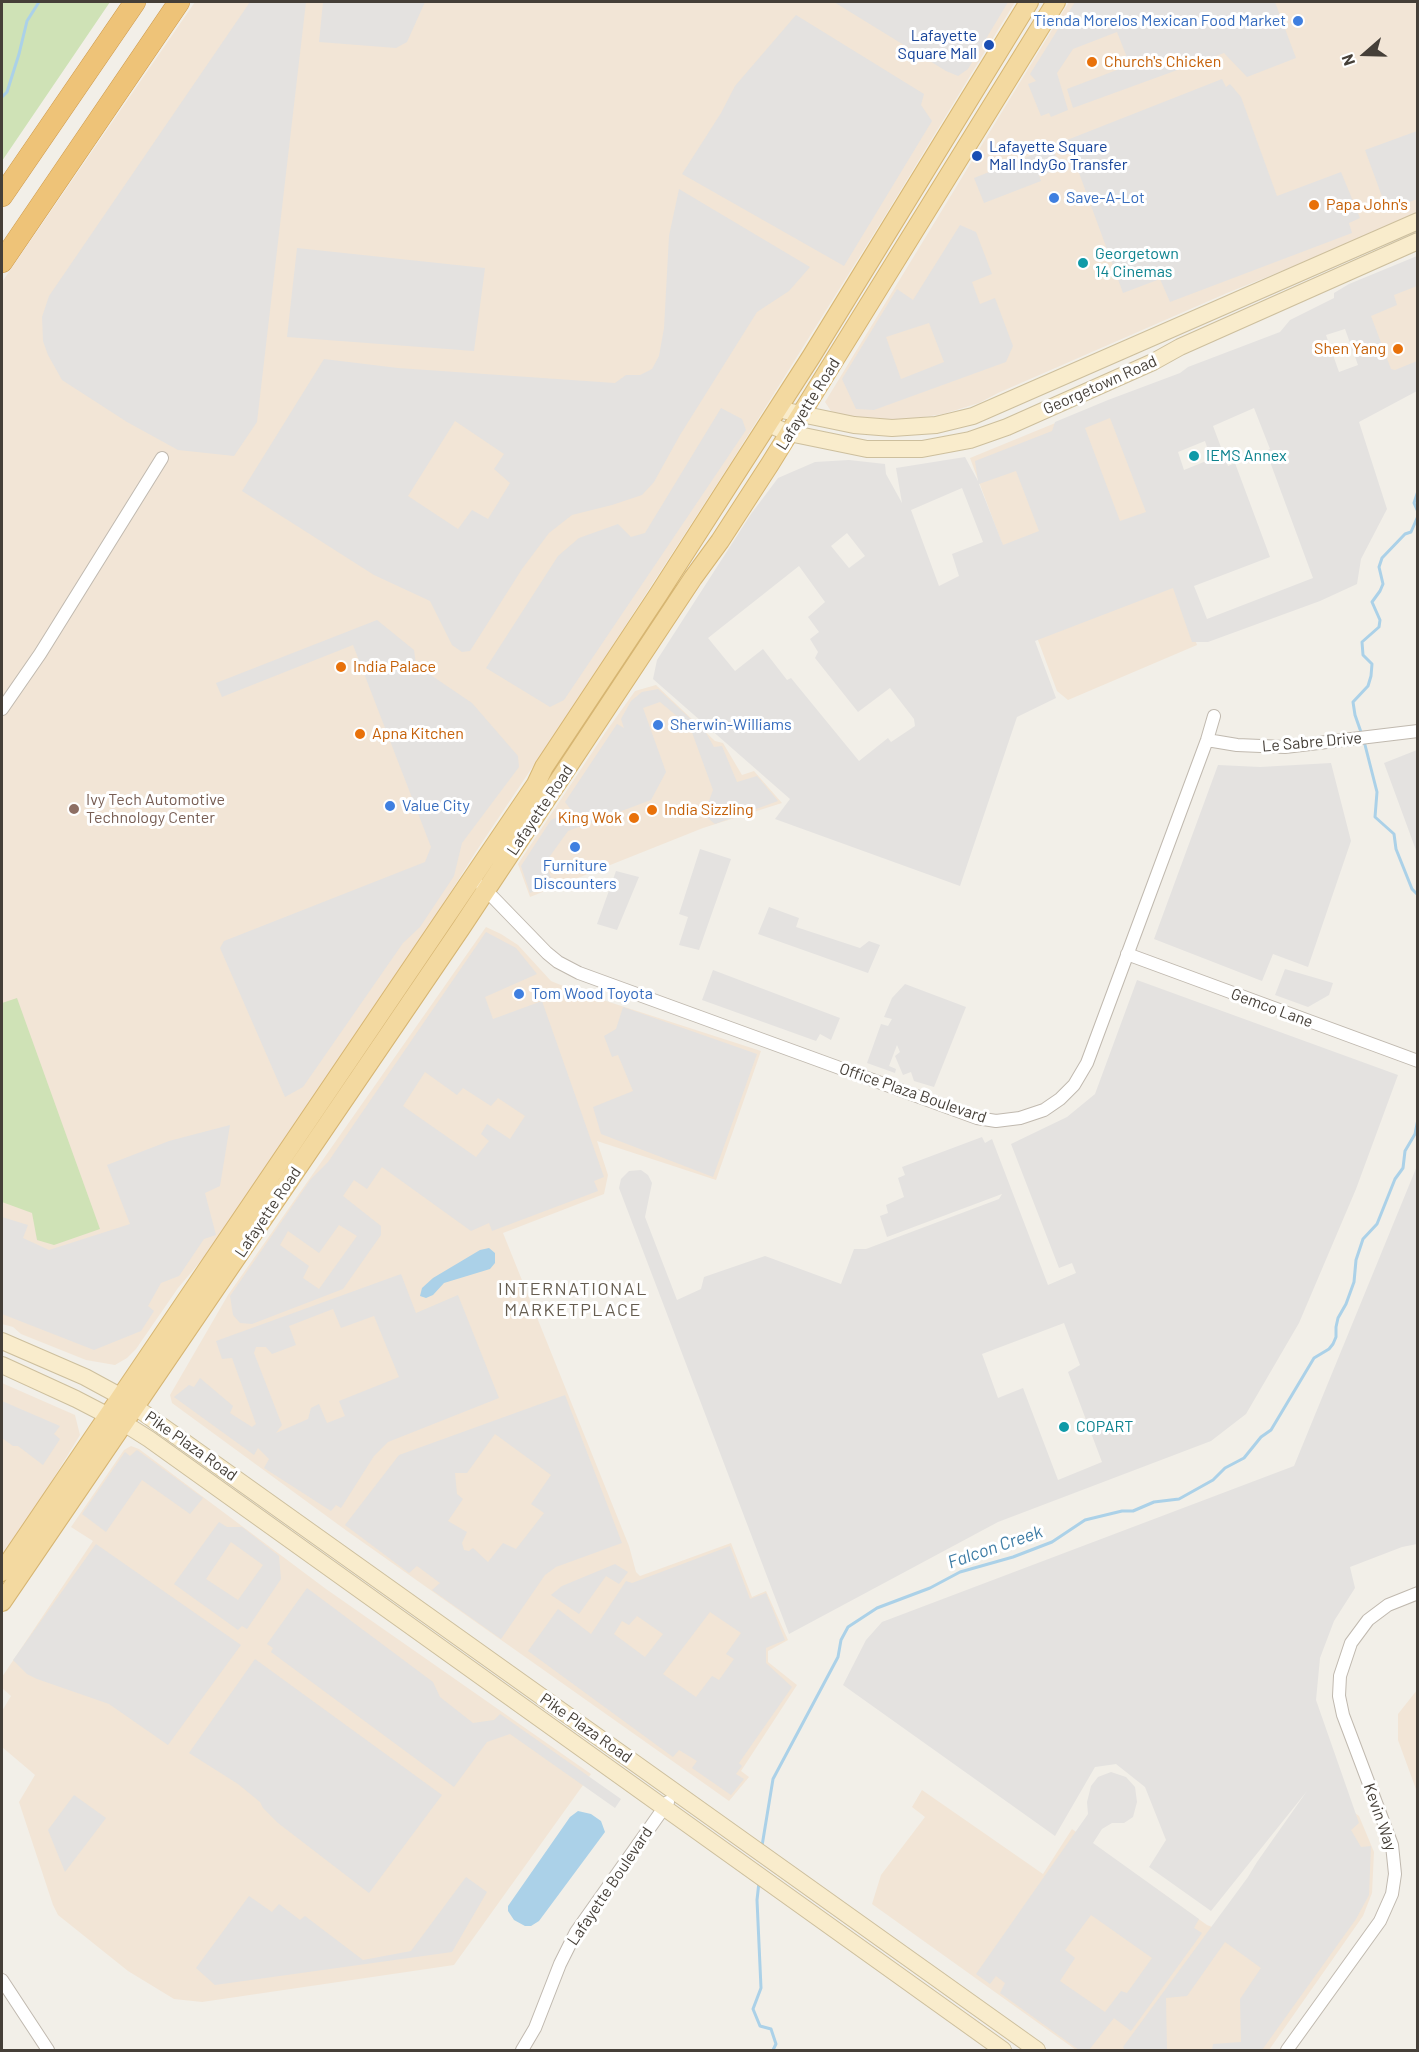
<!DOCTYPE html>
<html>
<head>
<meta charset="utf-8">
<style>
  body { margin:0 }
  #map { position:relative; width:1419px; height:2052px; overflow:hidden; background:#f2efe8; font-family:Barlow,sans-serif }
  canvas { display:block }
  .frame { position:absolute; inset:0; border:3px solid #453f38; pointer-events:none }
  .north { position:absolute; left:1335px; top:24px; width:60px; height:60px; -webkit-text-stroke:4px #fff; paint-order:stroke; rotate:250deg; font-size:16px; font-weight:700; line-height:24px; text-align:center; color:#453f38 }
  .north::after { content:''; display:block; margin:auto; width:21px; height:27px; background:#453f38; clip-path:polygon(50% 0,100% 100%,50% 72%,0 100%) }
</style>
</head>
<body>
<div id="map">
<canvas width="1419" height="2052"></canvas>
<div class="frame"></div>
<div class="north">N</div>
</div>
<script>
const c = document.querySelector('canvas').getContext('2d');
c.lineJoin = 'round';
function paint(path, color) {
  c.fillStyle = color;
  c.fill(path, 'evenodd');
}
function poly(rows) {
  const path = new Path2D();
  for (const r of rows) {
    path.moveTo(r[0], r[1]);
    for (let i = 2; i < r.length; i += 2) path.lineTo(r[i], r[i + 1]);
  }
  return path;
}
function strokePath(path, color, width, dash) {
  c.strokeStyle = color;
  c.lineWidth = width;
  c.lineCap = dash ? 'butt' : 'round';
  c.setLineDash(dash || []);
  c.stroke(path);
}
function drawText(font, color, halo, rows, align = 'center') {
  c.font = font + ' Barlow,sans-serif';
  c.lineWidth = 6;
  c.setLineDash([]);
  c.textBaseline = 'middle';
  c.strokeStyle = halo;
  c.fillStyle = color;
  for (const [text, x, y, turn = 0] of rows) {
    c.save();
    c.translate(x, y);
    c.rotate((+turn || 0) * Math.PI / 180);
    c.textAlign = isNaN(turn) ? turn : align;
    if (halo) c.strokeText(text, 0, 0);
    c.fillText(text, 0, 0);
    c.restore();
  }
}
paint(poly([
  [195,2,1015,2,888,211,730,464,572,708,477,850,415,949,211,1249,178,1288,136,1349,127,1358,115,1365,86,1360,21,1334,13,1327,2,1324,2,282],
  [1069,2,1417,2,1417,212,1357,241,1227,293,998,393,979,403,943,414,911,419,884,420,853,418,833,414,825,402],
  [1417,259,1417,385,1397,395,1346,289],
  [1109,401,1197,645,1068,700,1057,691,970,458],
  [656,685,715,741,723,743,742,775,754,771,782,803,703,828,530,897,518,864,605,733,635,691],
  [486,927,501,934,518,945,551,981,575,991,761,1051,716,1180,597,1141,608,1175,604,1194,503,1233,629,1546,636,1572,640,1576,731,1543,752,1597,766,1591,788,1640,768,1651,768,1662,797,1685,741,1771,749,1777,729,1801,347,1531,172,1403,170,1395,228,1295],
  [2,1383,75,1415,80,1435,31,1515,2,1559],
  [131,1446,139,1449,326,1589,591,1774,454,1965,202,2002,174,1999,128,1971,58,1915,53,1905,19,1802,35,1775,2,1747,2,1711,11,1696,2,1688,2,1677,93,1541,71,1527,124,1450],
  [1417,1690,1417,1792,1398,1740,1398,1714],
  [1314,1785,1359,1816,1374,1852,1372,1893,1363,1916,1269,2050,1076,2050,872,1904,881,1875,925,1817,912,1807,922,1790,1043,1874,1072,1829,1207,1925,1217,1929]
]), '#f2e5d6');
paint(poly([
  [2,2,110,2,2,161],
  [17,998,100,1229,54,1245,37,1240,32,1213,2,1202,2,1003]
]), '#cfe2b6');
paint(poly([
  [250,2,306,2,257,422,234,456,178,450,127,422,62,380,48,355,43,341,42,317,49,296],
  [323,2,425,2,407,42,396,48,319,42],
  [834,2,1008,2,968,69,958,76,946,71],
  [1075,2,1275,2,1296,58,1247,77,1224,53,1073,108,1067,89,1130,65,1117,32,1073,49,1057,73,1068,110,1051,117,1049,113,1041,116,1028,84,1036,81,1030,74],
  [796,15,924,94,921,105,932,121,844,266,682,174,721,113,735,86],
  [1222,79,1226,87,1230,84,1241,97,1277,196,1341,172,1360,218,1349,223,1352,233,1170,302,1160,279,1123,293,1067,140],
  [1417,131,1417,199,1396,207,1394,199,1384,202,1365,150],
  [1052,147,1061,169,1039,175,1041,181,984,203,974,178],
  [679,189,810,267,789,291,757,312,680,435,654,482,642,495,612,505,572,515,549,533,522,569,470,651,462,652,452,645,430,601,374,575,242,491,324,359,398,368,615,383,626,375,640,375,652,369,659,356,664,328,669,236],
  [455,421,504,454,494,469,510,483,488,519,472,510,458,529,408,496],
  [960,225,976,232,992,274,972,282,980,304,995,298,1013,346,1006,362,874,410,856,409,842,379,897,289,913,300],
  [929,323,944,362,901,379,886,337],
  [297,248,485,268,474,351,287,337],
  [1417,256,1417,286,1394,295,1397,305,1371,316,1391,369,1395,370,1417,361,1417,391,1359,422,1387,509,1361,559,1357,584,1320,601,1208,642,1192,642,1173,588,1035,641,1056,698,1017,717,960,886,775,819,790,799,653,679,657,660,751,514,778,478,815,462,849,460,885,464,886,474,902,503,896,468,965,457,978,481,975,461,1052,431,1055,422,1108,400,1180,373,1188,367,1280,332,1290,320,1334,298,1334,293,1349,284],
  [1345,329,1358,365,1339,372,1326,335],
  [1254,408,1270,449,1266,451,1313,578,1207,619,1194,586,1270,557,1235,463,1228,466,1213,426],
  [1110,418,1146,512,1120,521,1085,428],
  [1205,441,1211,459,1184,470,1178,452],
  [1016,471,1039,531,1003,545,979,484],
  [962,488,983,542,952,554,959,576,939,586,911,510],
  [847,533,865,556,849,568,831,546],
  [799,566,825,602,808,617,819,632,810,639,818,652,815,658,858,712,890,688,914,719,915,726,891,742,888,738,859,761,791,678,787,680,763,649,735,671,708,638],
  [721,408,742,419,746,430,564,700,550,707,486,668,558,556,579,538,618,524,631,537,645,533],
  [377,620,414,650,416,665,472,703,518,756,519,767,462,843,454,876,420,927,403,943,303,1087,285,1097,220,948,224,941,425,862,431,847,353,645,222,697,216,683],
  [658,689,706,733,714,747,722,746,737,782,757,776,778,801,715,824,704,815,713,790,690,727,660,702,643,708,666,772,651,800,568,831,545,863,553,882,530,893,521,866,551,820,571,810,565,802,617,724,624,728,621,719,631,701,642,692],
  [1417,750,1417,853,1384,763],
  [1331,763,1351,841,1308,967,1273,954,1262,981,1154,939,1218,765,1260,767],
  [700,849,731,859,699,950,679,945,688,917,679,914],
  [616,871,639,877,617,930,597,924],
  [769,907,799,918,796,927,860,948,869,941,880,945,868,973,758,934],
  [486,932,516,948,537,974,485,997,493,1019,542,1001,604,1177,594,1181,598,1191,492,1231,489,1223,471,1231,382,1167,367,1189,354,1180,343,1196,381,1226,381,1235,343,1289,252,1324,240,1323,233,1315,230,1296,311,1179,328,1162],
  [425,1072,457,1095,463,1088,491,1106,498,1098,525,1116,510,1139,487,1124,481,1134,489,1141,476,1157,403,1106],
  [339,1225,357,1236,319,1289,303,1278,309,1266,280,1245,288,1231,319,1253],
  [1285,969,1333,983,1329,995,1308,1007,1275,995],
  [713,970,840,1018,831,1040,820,1034,816,1041,702,1000],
  [1137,980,1398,1075,1356,1189,1299,1323,1246,1414,1211,1441,998,1522,789,1634,619,1188,621,1179,629,1171,641,1170,648,1175,652,1183,645,1217,677,1300,701,1289,704,1277,765,1256,841,1284,854,1249,866,1249,999,1199,1002,1194,887,1237,880,1216,888,1213,886,1205,904,1197,898,1178,905,1175,902,1167,982,1137,985,1143,992,1139,1048,1285,1076,1273,1072,1263,1059,1268,1011,1144,1067,1117,1095,1094],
  [1064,1323,1080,1365,1068,1372,1102,1462,1058,1480,1023,1388,998,1398,982,1354],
  [905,984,966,1007,934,1087,914,1081,911,1072,903,1075,895,1056,900,1052,897,1045,889,1066,896,1069,895,1073,867,1063,881,1024,888,1026,892,1019,884,1017,892,998],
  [623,1007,757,1054,713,1177,601,1134,593,1107,633,1091,618,1055,612,1057,604,1036,616,1029],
  [230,1125,220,1186,205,1193,216,1235,204,1239,179,1276,161,1283,148,1306,154,1311,141,1331,94,1350,2,1314,2,1217,28,1225,23,1238,49,1250,130,1224,107,1165,169,1141],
  [1417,1166,1417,1544,1402,1547,1350,1567,1355,1588,1334,1621,1320,1658,1316,1700,1359,1823,1351,1830,1361,1847,1371,1846,1369,1895,1356,1919,1262,2050,1212,2050,1213,2044,1241,2042,1240,1999,1261,1968,1225,1942,1187,1996,1166,1998,1167,2050,1125,2050,1123,2047,1248,1877,1257,1862,1307,1791,1211,1911,1149,1867,1166,1840,1145,1787,1116,1764,1095,1767,1055,1836,843,1685,866,1640,882,1622,1294,1466],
  [401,1274,416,1313,458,1295,499,1398,388,1442,374,1456,341,1508,336,1505,331,1511,264,1468,269,1459,258,1448,254,1455,174,1397,189,1385,194,1387,200,1378,233,1406,230,1413,252,1427,256,1424,232,1358,222,1359,216,1341],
  [333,1309,341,1328,374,1316,399,1377,339,1401,345,1416,327,1423,319,1404,311,1408,308,1419,276,1433,282,1425,254,1353,256,1347,266,1347,272,1354,296,1345,289,1326],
  [565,1395,622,1543,556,1567,545,1575,501,1639,432,1590,440,1583,417,1566,409,1573,345,1525,399,1455],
  [495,1434,551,1475,531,1504,544,1513,516,1549,503,1543,488,1562,473,1548,469,1551,464,1550,462,1543,467,1532,448,1521,463,1499,457,1494,455,1473,467,1473],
  [2,1401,60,1426,54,1434,60,1439,43,1465,18,1446,13,1446,2,1438],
  [137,1450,203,1498,190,1514,142,1480,106,1532,82,1514,125,1452,130,1456],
  [219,1522,227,1527,242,1527,279,1556,281,1579,247,1629,242,1626,238,1630,174,1584],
  [231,1542,263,1565,238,1600,206,1579],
  [96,1544,241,1645,168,1745,109,1704,37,1679,27,1674,13,1660],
  [730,1546,750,1599,766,1593,785,1640,766,1648,766,1663,792,1687,739,1763,742,1766,736,1774,744,1779,731,1795,692,1768,697,1761,679,1750,673,1757,528,1651,558,1609,591,1634,626,1581,632,1583],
  [710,1612,741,1633,726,1654,734,1659,719,1680,712,1676,696,1697,663,1674],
  [637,1616,663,1634,645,1657,614,1634,622,1621,629,1625],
  [615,1564,628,1572,619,1584,606,1576,579,1614,551,1595,562,1586],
  [307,1588,433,1682,440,1697,473,1723,494,1720,500,1714,621,1799,615,1808,510,1734,487,1742,454,1787,271,1652,273,1648,267,1644],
  [255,1659,442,1795,369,1893,278,1823,263,1808,260,1802,238,1784,189,1753],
  [1111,1772,1126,1777,1135,1787,1137,1802,1133,1817,1124,1823,1112,1823,1102,1829,1093,1843,1199,1919,1194,1928,1202,1933,1131,2031,1114,2018,1089,2050,1079,2050,1000,1993,1005,1983,996,1976,990,1984,976,1974,1088,1814,1087,1802,1091,1786,1098,1777],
  [1091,1915,1152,1958,1127,1993,1121,1991,1105,2012,1060,1981,1075,1958,1065,1950],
  [74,1795,106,1818,65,1872,48,1830],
  [466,1877,487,1892,452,1952,215,1985,196,1968,249,1896,272,1912,279,1904,300,1920,305,1916,363,1960,411,1951]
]), '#e4e2e0');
paint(poly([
  [489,1248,495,1253,495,1263,490,1269,444,1283,433,1295,426,1298,420,1296,422,1288,433,1278,480,1250],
  [578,1811,591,1814,601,1821,605,1832,539,1921,531,1926,525,1926,514,1920,508,1911,508,1906,570,1817]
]), '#abd1e8');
strokePath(poly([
  [2,97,7,92,19,54,27,21,39,2],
  [1418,491,1414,503,1418,512],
  [1362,735,1355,715,1353,702,1368,686,1371,676,1372,664,1363,655,1362,642,1379,627,1380,620,1372,602,1380,591,1383,584,1379,567,1382,558,1405,534,1411,532,1418,516],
  [1364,741,1377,792,1375,817,1394,834,1396,849,1412,889,1418,895],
  [762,1846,773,1779,838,1657,841,1640,848,1627,877,1608,930,1588,960,1572,1013,1557,1052,1542,1085,1520,1122,1511,1133,1511,1154,1502,1179,1499,1213,1480,1225,1468,1244,1458,1261,1437,1271,1430,1314,1358,1329,1349,1333,1344,1336,1337,1336,1327,1338,1318,1346,1304,1354,1282,1356,1260,1363,1239,1377,1224,1395,1179,1403,1168,1405,1151,1415,1134,1418,1119],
  [759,1882,757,1900,761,1988,753,2009,760,2026,771,2029,776,2044,773,2050]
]), '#abd1e8', 3);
const street = poly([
  [2,709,40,654,162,458],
  [1207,740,1237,745,1285,747,1418,731],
  [482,886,547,953,558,962,579,973,977,1118,996,1121,1020,1118,1044,1110,1060,1099,1074,1085,1087,1063,1207,740,1214,716],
  [1127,954,1418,1061],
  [2,1980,48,2050],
  [522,2050,535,2028,560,1964,576,1932,668,1802],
  [1287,2050,1380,1921,1392,1894,1395,1874,1392,1845,1343,1715,1339,1696,1340,1676,1351,1643,1368,1620,1388,1605,1418,1593]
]);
const secondary = poly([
  [777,409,854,425,892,428,936,425,973,416,1418,221],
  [768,424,789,433,867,449,922,449,970,440,1007,427,1153,362,1180,347,1418,241],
  [2,1341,85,1377,120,1396,1037,2050],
  [2,1365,76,1399,130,1427,149,1439,1003,2050]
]);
const primary = poly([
  [2,1572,536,784,544,767,658,595,811,357,1029,2],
  [2,1602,461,928,693,578,720,541,770,464,1056,2]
]);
const highway = poly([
  [2,196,135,2],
  [2,262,179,2]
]);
strokePath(street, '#c0b9af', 14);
strokePath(secondary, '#cdbf9d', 18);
strokePath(primary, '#d6b572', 20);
strokePath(highway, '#cc9849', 22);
strokePath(street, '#fff', 12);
strokePath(secondary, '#f9eccc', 16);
strokePath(primary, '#f3d9a0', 18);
strokePath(highway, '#eec378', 21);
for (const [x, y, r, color] of [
  [1298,21,6,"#3f7fe0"],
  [989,45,6,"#1a4fb4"],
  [1092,62,6,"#e8710a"],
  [977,156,6,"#1a4fb4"],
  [1054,198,6,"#3f7fe0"],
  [1314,205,6,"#e8710a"],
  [1083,263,6,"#0f9aa8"],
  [1398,349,6,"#e8710a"],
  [1194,456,6,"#0f9aa8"],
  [341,667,6,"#e8710a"],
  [658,725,6,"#3f7fe0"],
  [360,734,6,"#e8710a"],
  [390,806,6,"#3f7fe0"],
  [74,809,6,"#8d6e63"],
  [652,810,6,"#e8710a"],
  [634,818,6,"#e8710a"],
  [575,847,6,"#3f7fe0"],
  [519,994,6,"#3f7fe0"],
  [1064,1427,6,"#0f9aa8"]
]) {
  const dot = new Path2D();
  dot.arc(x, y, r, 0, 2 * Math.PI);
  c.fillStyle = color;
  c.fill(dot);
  strokePath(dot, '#fff', 2);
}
drawText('16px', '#366cbe', '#fff', [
  ["Tienda Morelos Mexican Food Market",1286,21,"right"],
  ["Save-A-Lot",1066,198],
  ["Sherwin-Williams",670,725],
  ["Value City",402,806],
  ["Furniture",575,866,"center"],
  ["Discounters",575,884,"center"],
  ["Tom Wood Toyota",531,994]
], 'left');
drawText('16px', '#164399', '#fff', [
  ["Lafayette",977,36],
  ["Square Mall",977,54],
  ["Lafayette Square",989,147,"left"],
  ["Mall IndyGo Transfer",989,165,"left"]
], 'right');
drawText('16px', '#c56008', '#fff', [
  ["Church's Chicken",1104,62],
  ["Papa John's",1326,205],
  ["Shen Yang",1386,349,"right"],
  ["India Palace",353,667],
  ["Apna Kitchen",372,734],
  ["India Sizzling",664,810],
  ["King Wok",622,818,"right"]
], 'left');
drawText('16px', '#0d838f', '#fff', [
  ["Georgetown",1095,254],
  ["14 Cinemas",1095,272],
  ["IEMS Annex",1206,456],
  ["COPART",1076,1427]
], 'left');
drawText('16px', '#453f38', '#fff', [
  ["Georgetown Road",1100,385,-24],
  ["Lafayette Road",808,404,-58],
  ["Le Sabre Drive",1312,742,-5],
  ["Lafayette Road",540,810,-56],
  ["Gemco Lane",1272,1008,20],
  ["Office Plaza Boulevard",913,1093,19],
  ["Lafayette Road",268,1212,-56],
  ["Pike Plaza Road",191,1446,35],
  ["Pike Plaza Road",586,1728,35],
  ["Kevin Way",1380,1817,71],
  ["Lafayette Boulevard",610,1886,-56]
]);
drawText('16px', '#785e54', '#fff', [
  ["Ivy Tech Automotive",86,800],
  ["Technology Center",86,818]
], 'left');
c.letterSpacing = '1.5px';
drawText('18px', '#665d50', '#fff', [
  ["INTERNATIONAL",573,1289],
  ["MARKETPLACE",573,1310]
]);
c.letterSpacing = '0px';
drawText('italic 18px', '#3d7ca5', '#fff', [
  ["Falcon Creek",995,1547,-19]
]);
</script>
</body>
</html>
